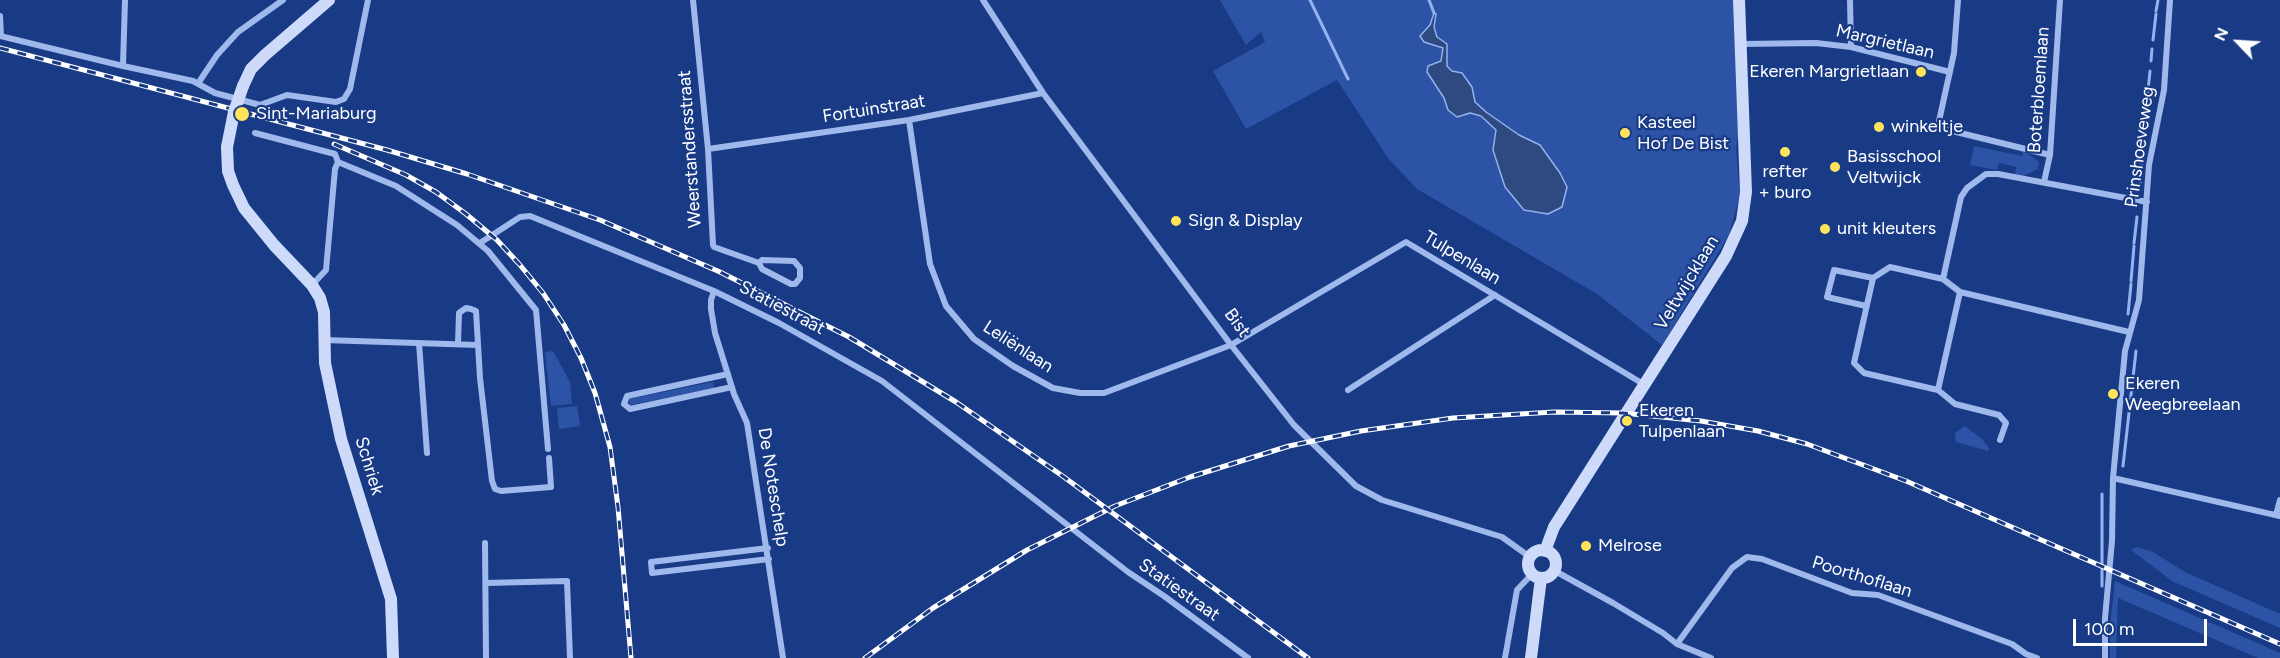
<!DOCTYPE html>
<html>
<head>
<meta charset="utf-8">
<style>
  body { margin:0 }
  #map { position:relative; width:2280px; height:658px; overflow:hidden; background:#193b86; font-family:Figtree,sans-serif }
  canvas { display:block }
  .north { position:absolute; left:2208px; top:12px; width:60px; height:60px; -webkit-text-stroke:4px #193b86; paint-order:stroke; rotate:295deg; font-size:16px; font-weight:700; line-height:24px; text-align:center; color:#fff }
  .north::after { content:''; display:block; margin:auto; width:21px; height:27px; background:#fff; clip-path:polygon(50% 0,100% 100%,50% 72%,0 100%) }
  .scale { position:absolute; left:2073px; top:619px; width:134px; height:27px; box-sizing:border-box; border:3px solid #fff; border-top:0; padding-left:8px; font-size:18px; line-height:21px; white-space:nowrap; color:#fff; -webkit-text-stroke:4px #193b86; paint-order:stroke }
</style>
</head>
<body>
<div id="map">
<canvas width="2280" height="658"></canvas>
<div class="north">N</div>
<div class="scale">100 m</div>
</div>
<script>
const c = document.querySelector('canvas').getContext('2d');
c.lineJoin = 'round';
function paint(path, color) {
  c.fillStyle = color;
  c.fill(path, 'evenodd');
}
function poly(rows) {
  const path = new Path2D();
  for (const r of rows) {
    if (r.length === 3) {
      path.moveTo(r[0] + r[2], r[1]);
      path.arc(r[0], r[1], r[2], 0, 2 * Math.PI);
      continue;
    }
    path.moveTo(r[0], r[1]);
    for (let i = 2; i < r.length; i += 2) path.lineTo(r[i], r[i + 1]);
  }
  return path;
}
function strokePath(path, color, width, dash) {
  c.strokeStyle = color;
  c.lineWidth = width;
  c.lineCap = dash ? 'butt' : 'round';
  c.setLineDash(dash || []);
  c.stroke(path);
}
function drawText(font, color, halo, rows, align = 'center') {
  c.font = font + ' Figtree,sans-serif';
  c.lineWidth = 4.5;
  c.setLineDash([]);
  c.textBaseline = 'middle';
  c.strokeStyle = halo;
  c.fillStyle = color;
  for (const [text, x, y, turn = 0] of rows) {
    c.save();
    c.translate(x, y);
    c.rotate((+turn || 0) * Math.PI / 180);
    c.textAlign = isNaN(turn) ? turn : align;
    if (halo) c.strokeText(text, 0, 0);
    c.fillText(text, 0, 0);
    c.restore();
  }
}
paint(poly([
  [1220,0,1733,0,1738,136,1736,149,1740,195,1729,235,1662,345,1597,294,1417,189,1388,158,1337,80,1246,129,1213,71,1265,42,1261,32,1246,45],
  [1974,146,2022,156,2023,152,2027,153,2039,162,2038,169,2023,176,2015,174,2016,167,1999,163,1997,170,1970,165],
  [553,351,570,382,572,404,551,406,545,352],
  [713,382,714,388,630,405,629,399],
  [577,406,580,426,559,429,557,408],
  [1965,426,1982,439,1989,448,1988,451,1956,442,1955,433],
  [2137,547,2153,552,2185,572,2280,614,2280,628,2172,581,2131,550],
  [2115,581,2280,653,2280,658,2258,658,2118,598,2116,658,2110,658,2110,626]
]), '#2c53a5');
const water = poly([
  [1434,13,1436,14,1434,27,1437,37,1447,44,1447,66,1452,71,1462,73,1472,87,1475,102,1486,112,1519,135,1540,145,1560,173,1567,187,1562,207,1548,214,1524,210,1505,187,1493,150,1496,130,1481,116,1470,113,1457,117,1448,110,1444,98,1427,72,1428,66,1441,61,1443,48,1424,42,1420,36,1430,25,1434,13]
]);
paint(water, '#2f4981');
strokePath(water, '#93b2ef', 1.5);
strokePath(poly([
  [1310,0,1348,79],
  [1429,0,1434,13],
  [2156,11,2158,0],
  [2153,40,2156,14],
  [2151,61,2152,49],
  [2147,101,2150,71],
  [2145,130,2147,111],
  [2143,154,2145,132],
  [2140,185,2142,164],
  [2134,243,2137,217],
  [2131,281,2134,246],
  [2128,314,2131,284],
  [2123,466,2136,351],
  [2102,586,2102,494]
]), '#93b2ef', 3);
strokePath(poly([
  [693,0,708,149,713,245,714,247,759,263,762,269,791,284,795,284,800,278,800,268,794,261,762,260,759,263],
  [983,0,1043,93,1231,345,1294,425,1356,486,1382,500,1502,537,1530,557],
  [1850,0,1851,47],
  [1958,0,1954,53,1939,121,1940,128,2050,155],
  [0,16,1,36],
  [0,36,123,66,193,81,215,93,260,105,287,95,336,102,344,99,350,89,368,0],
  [1742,44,1816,43,1851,47,1950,72],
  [123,66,125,0],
  [199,82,217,55,238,32,283,0],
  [909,120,930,264,946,306,974,339,1013,366,1053,388,1080,393,1104,393,1231,345,1406,242,1645,385],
  [255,133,335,154,338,162],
  [708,149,909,120,1043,93],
  [338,162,396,186,457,225,488,251,536,310,548,449],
  [2044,182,2050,155,2060,0],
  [480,243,520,217,530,216,714,291,779,323,882,381,1128,572,1164,596,1248,658],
  [1873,278,1854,363,1864,373,1938,390,1955,404,1999,415,2006,423,2000,440],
  [1943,279,1961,197,1967,188,1986,174,1998,174,2147,202],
  [312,285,326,270,335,169,338,162],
  [714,291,711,300,711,309,715,333,734,394,747,423,783,658],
  [1866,306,1827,297,1834,270,1873,278,1890,267,1943,279,1960,292,2129,332],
  [324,340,478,345],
  [419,343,427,453],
  [458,344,459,313,466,308,471,309,476,311,480,378,492,481,495,489,501,491,551,487,549,458],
  [728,374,627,396,624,404,630,409,732,387],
  [1348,390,1495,295],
  [1938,390,1960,292],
  [2113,478,2280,516],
  [2276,515,2280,500],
  [485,543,486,658],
  [768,548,651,562,652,573,769,559],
  [1555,571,1613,603,1663,633,1677,644,1711,658],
  [486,583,567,581,570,658],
  [1677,644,1732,568,1747,557,1762,559,1852,593,1878,595,2012,644,2026,654,2037,658],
  [1505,658,1517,590,1532,574],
  [2105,658,2105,618,2112,541,2113,478,2125,351,2139,300,2149,165,2164,90,2170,0]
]), '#a0b9ec', 6);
strokePath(poly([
  [243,86,251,69,265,55,329,0],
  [227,147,228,171,233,185,244,208,274,245,312,285,320,298,324,312,325,363,341,439,391,599,393,658],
  [1542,564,14],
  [1545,551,1554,527,1726,256,1742,221,1746,192,1739,0],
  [1531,658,1541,578]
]), '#cddaf9', 12);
const rail = poly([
  [0,48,387,150,467,174,600,220,720,272,849,337,956,402,1064,477,1308,658],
  [334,144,406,175,436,192,466,214,497,240,520,265,543,293,564,325,581,358,595,393,610,447,618,507,631,658],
  [865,658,933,608,1027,550,1115,506,1190,477,1289,446,1361,431,1453,418,1554,412,1623,413,1701,421,1758,431,1807,444,1906,481,2280,644]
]);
strokePath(rail, '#fff', 5);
strokePath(rail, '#193b86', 3, [9]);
strokePath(poly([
  [227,147,234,112,243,86]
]), '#cddaf9', 12);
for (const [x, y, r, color] of [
  [1921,72,6,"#ffe45b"],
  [242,114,8,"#ffe45b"],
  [1879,127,6,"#ffe45b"],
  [1625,133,6,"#ffe45b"],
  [1785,152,6,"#ffe45b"],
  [1835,167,6,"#ffe45b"],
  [1176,221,6,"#ffe45b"],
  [1825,229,6,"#ffe45b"],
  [2113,394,6,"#ffe45b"],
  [1627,421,6,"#ffe45b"],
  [1586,546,6,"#ffe45b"]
]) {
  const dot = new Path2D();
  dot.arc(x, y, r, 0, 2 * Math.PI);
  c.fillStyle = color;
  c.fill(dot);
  strokePath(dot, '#193b86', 2);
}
drawText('18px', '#fff', '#193b86', [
  ["Margrietlaan",1885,42,13],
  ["Boterbloemlaan",2039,90,-86],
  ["Fortuinstraat",874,109,-9],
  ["Prinshoeveweg",2140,147,-82],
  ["Weerstandersstraat",690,149,-94],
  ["Tulpenlaan",1462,258,31],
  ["Veltwijcklaan",1687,283,-59],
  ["Statiestraat",782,308,28],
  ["Bist",1237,323,54],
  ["Leliënlaan",1018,347,33],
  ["Schriek",369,466,73],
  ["De Noteschelp",773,487,81],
  ["Poorthoflaan",1862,577,17],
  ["Statiestraat",1179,590,35]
]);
drawText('18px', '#fff', '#193b86', [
  ["Ekeren Margrietlaan",1909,72,"right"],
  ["Sint-Mariaburg",256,114],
  ["Kasteel",1637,123],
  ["Hof De Bist",1637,144],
  ["winkeltje",1891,127],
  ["Basisschool",1847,157],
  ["Veltwijck",1847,178],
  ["refter",1785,172,"center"],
  ["+ buro",1785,193,"center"],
  ["Sign & Display",1188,221],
  ["unit kleuters",1837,229],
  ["Ekeren",2125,384],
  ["Weegbreelaan",2125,405],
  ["Ekeren",1639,411],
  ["Tulpenlaan",1639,432],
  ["Melrose",1598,546]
], 'left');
</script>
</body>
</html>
